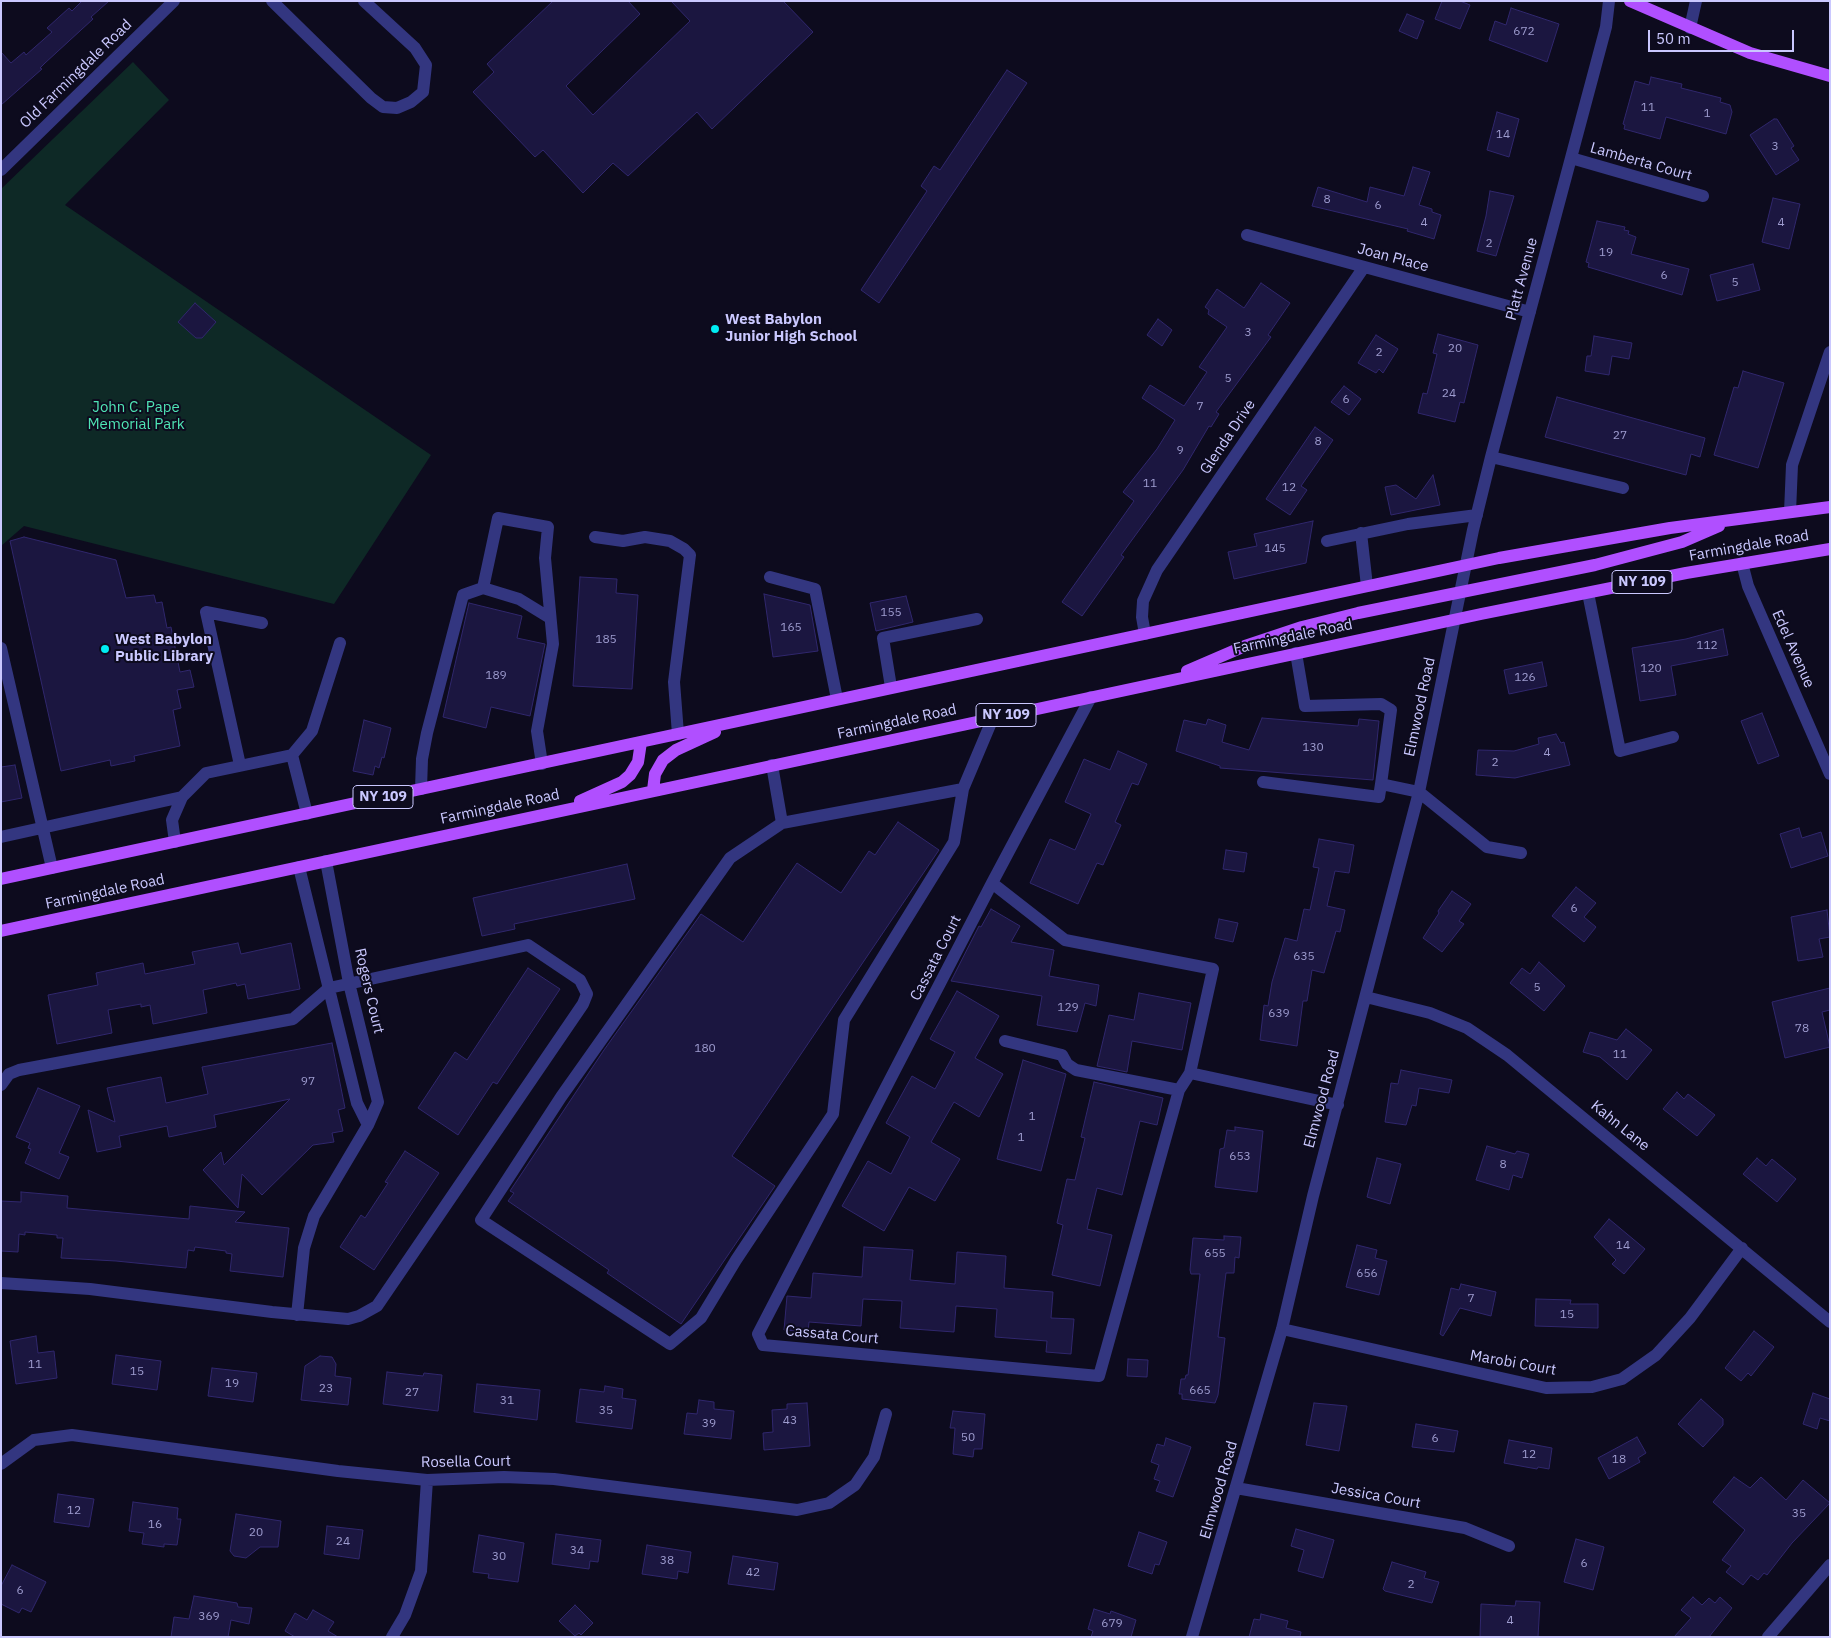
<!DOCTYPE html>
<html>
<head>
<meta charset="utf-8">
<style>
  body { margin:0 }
  #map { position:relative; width:1831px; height:1638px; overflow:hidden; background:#0d0b1e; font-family:"IBM Plex Sans",sans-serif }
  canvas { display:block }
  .frame { position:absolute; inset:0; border:2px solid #cac8ff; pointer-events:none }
  .scale { position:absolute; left:1648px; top:30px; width:146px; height:22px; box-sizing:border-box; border:2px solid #cac8ff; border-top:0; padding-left:6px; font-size:15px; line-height:18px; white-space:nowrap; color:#cac8ff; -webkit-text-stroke:4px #0d0b1e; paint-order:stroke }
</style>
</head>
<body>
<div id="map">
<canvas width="1831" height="1638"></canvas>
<div class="frame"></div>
<div class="scale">50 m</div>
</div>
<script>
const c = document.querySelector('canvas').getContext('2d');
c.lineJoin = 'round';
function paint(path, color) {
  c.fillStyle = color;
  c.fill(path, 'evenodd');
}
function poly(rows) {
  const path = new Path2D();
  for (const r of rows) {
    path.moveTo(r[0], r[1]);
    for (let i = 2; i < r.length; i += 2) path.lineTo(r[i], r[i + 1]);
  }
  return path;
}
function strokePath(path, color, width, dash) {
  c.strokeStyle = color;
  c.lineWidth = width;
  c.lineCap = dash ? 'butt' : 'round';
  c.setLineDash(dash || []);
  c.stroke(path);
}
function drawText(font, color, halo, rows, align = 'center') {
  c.font = font + ' "IBM Plex Sans",sans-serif';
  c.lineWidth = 4;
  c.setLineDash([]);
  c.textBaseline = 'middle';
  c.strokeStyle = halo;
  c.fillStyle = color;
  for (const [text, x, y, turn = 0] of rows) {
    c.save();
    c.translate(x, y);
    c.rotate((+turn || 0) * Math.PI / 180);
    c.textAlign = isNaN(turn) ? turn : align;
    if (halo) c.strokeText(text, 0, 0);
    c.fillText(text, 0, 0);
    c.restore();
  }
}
paint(poly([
  [133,62,169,100,65,205,431,455,334,604,24,526,1,546,1,189]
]), '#0e2926');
const building = poly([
  [82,1,109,1,91,17,93,19,45,63,40,68,42,69,1,105,1,52,11,63,24,52,26,55,52,32,47,28,69,8,72,11,82,1],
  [553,1,628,1,640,14,566,86,593,115,690,21,671,1,783,1,813,32,712,129,697,112,628,176,613,163,583,193,543,150,535,157,473,92,494,72,487,64,553,1],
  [1442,1,1460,1,1470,5,1460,29,1435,19,1442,1],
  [1511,8,1559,24,1547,62,1489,40,1495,21,1506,25,1511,8],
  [1407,14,1424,21,1417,39,1399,31,1407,14],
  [1007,70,1027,83,879,303,861,290,927,191,921,186,934,166,940,170,1007,70],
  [1651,77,1682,84,1681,88,1721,98,1720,102,1730,105,1732,112,1726,134,1666,117,1660,139,1624,129,1625,125,1623,124,1635,81,1649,85,1651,77],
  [1497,112,1519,119,1509,157,1487,150,1497,112],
  [1774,119,1777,119,1794,146,1791,148,1799,160,1776,175,1750,135,1774,119],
  [1413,167,1430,172,1419,205,1432,209,1432,212,1441,215,1434,239,1407,231,1408,229,1312,206,1318,187,1367,202,1370,187,1404,196,1413,167],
  [1490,191,1514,196,1496,256,1477,251,1486,216,1490,191],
  [1773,198,1800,204,1789,249,1762,242,1773,198],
  [1597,221,1625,227,1624,230,1629,231,1628,234,1636,237,1631,254,1689,269,1682,295,1588,267,1589,263,1586,262,1597,221],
  [1753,264,1760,290,1717,301,1710,275,1753,264],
  [1261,283,1290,303,1268,335,1271,337,1216,412,1219,414,1211,427,1209,426,1183,470,1121,555,1124,557,1082,616,1062,602,1134,501,1123,492,1157,449,1175,420,1142,398,1150,385,1184,406,1207,372,1199,367,1227,327,1208,314,1209,310,1205,307,1217,289,1244,308,1261,283],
  [195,303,216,322,202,338,196,338,178,322,195,303],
  [1158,319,1172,330,1162,346,1147,335,1158,319],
  [1438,334,1478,345,1464,403,1460,402,1455,422,1418,413,1423,393,1427,394,1437,354,1433,353,1438,334],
  [1376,335,1398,349,1383,373,1379,369,1376,373,1358,363,1376,335],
  [1594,336,1632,343,1629,359,1612,356,1609,375,1585,371,1587,356,1591,356,1594,336],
  [1743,371,1784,383,1758,468,1714,455,1734,387,1738,388,1743,371],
  [1344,386,1361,399,1349,415,1331,402,1344,386],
  [1557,397,1705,438,1700,457,1691,454,1686,475,1545,437,1557,397],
  [1315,427,1333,440,1301,486,1307,490,1290,515,1266,499,1315,427],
  [1433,475,1440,505,1391,515,1385,487,1396,485,1416,499,1433,475],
  [1313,521,1306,563,1234,579,1228,552,1257,546,1254,534,1313,521],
  [24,537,116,560,126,598,154,595,156,603,162,602,167,628,171,627,180,672,190,670,194,687,177,690,181,708,173,710,180,746,134,756,135,761,111,766,110,760,61,771,10,541,24,537],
  [580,577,617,579,616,593,638,595,632,689,573,686,580,577],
  [764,594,810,605,818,651,773,657,764,594],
  [906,596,913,622,876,631,870,603,906,596],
  [469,603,522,616,517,638,545,644,530,716,491,707,486,728,443,717,469,603],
  [1723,629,1728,655,1671,666,1676,695,1640,701,1632,648,1686,639,1723,629],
  [1542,662,1547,686,1509,694,1504,670,1542,662],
  [1762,713,1779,756,1758,764,1741,721,1762,713],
  [1262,718,1358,726,1359,719,1379,721,1373,780,1220,768,1220,766,1176,751,1184,720,1206,725,1208,719,1226,725,1222,742,1249,750,1262,718],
  [364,720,391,728,384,758,382,757,379,768,375,766,373,775,353,771,364,720],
  [1556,734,1561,743,1564,742,1570,765,1515,778,1476,775,1478,750,1514,751,1539,744,1538,738,1556,734],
  [1118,751,1147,764,1138,785,1132,783,1115,822,1121,825,1103,865,1097,863,1078,904,1030,883,1050,839,1075,850,1091,814,1065,802,1084,759,1110,770,1118,751],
  [15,765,22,798,1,802,1,767,15,765],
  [898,822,939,850,732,1156,775,1186,681,1324,607,1273,609,1270,508,1201,514,1193,510,1191,604,1050,701,914,743,942,797,863,841,893,869,851,875,855,898,822],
  [1799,828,1802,838,1821,832,1828,856,1791,868,1780,834,1799,828],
  [1319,839,1354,845,1349,873,1335,871,1327,906,1345,910,1340,932,1336,931,1324,973,1312,970,1307,1001,1303,1001,1297,1046,1260,1040,1264,1005,1268,1006,1272,982,1285,938,1297,941,1304,909,1310,910,1319,868,1313,867,1319,839],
  [1226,850,1247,853,1244,872,1223,869,1226,850],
  [627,864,635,899,514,924,515,929,482,936,473,898,627,864],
  [1576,887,1596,903,1584,917,1596,927,1584,942,1552,916,1576,887],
  [1452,891,1471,904,1459,921,1464,924,1442,952,1423,938,1439,913,1438,911,1452,891],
  [991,909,1020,926,1011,942,1054,950,1049,976,1099,985,1096,1006,1085,1003,1077,1032,1037,1025,1042,996,951,981,979,926,981,927,991,909],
  [1827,910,1830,937,1819,939,1823,957,1798,961,1791,917,1827,910],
  [1219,919,1238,923,1233,942,1215,938,1219,919],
  [238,943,241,954,291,943,300,989,248,999,245,984,237,986,236,983,203,990,207,1013,153,1024,150,1005,141,1007,141,1004,108,1010,112,1033,57,1044,48,995,98,985,96,973,143,963,145,974,195,964,192,952,238,943],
  [1539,962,1565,986,1544,1011,1510,983,1522,968,1530,974,1539,962],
  [528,968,560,989,497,1084,493,1082,458,1135,418,1108,455,1052,467,1060,528,968],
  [1830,988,1830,1010,1822,1012,1830,1047,1785,1058,1772,1002,1830,988],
  [957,991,999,1016,975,1058,1003,1074,979,1117,954,1102,931,1142,960,1159,935,1201,909,1187,884,1231,842,1206,868,1161,891,1174,910,1137,886,1123,912,1076,935,1089,955,1052,930,1039,957,991],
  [1139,993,1191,1003,1182,1050,1132,1041,1127,1072,1097,1066,1109,1015,1134,1020,1139,993],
  [1626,1029,1652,1050,1627,1080,1600,1057,1583,1052,1590,1032,1617,1040,1626,1029],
  [332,1043,345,1108,338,1110,343,1131,332,1133,334,1142,313,1145,262,1195,242,1174,238,1208,203,1170,221,1152,224,1165,290,1099,214,1115,216,1127,169,1137,167,1126,119,1136,121,1147,97,1152,88,1110,115,1122,107,1088,161,1077,166,1103,208,1094,202,1067,332,1043],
  [1023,1060,1066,1074,1041,1171,997,1159,1023,1060],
  [1401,1070,1452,1080,1449,1093,1419,1088,1416,1106,1412,1105,1406,1125,1385,1122,1391,1083,1398,1084,1401,1070],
  [1094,1082,1163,1098,1157,1125,1140,1121,1122,1195,1097,1188,1087,1229,1112,1235,1100,1286,1052,1275,1063,1225,1057,1223,1067,1179,1075,1180,1085,1138,1081,1137,1094,1082],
  [38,1088,80,1106,59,1153,69,1157,59,1179,25,1163,31,1149,28,1148,30,1143,16,1137,38,1088],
  [1677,1092,1684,1099,1688,1094,1715,1115,1697,1136,1663,1109,1677,1092],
  [1235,1127,1263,1131,1257,1192,1215,1187,1220,1149,1224,1148,1227,1130,1235,1131,1235,1127],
  [1487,1146,1515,1154,1517,1151,1529,1154,1522,1178,1513,1175,1509,1190,1476,1180,1487,1146],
  [405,1151,439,1173,374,1270,340,1247,361,1215,365,1218,388,1183,385,1182,405,1151],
  [1377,1158,1401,1164,1390,1204,1367,1197,1377,1158],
  [1757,1158,1766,1166,1772,1159,1796,1179,1777,1202,1743,1174,1757,1158],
  [21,1192,68,1196,67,1208,189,1219,190,1206,245,1212,235,1222,289,1228,283,1277,230,1271,232,1254,226,1253,226,1251,195,1247,194,1251,188,1250,186,1268,116,1261,61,1258,63,1238,57,1238,57,1235,25,1232,25,1235,19,1234,18,1252,1,1251,1,1201,21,1202,21,1192],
  [1609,1219,1645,1249,1624,1274,1612,1264,1616,1260,1594,1237,1609,1219],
  [1224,1236,1241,1237,1239,1258,1235,1257,1234,1273,1226,1273,1218,1337,1225,1338,1218,1395,1215,1403,1182,1399,1182,1394,1179,1394,1181,1379,1185,1379,1186,1375,1188,1375,1200,1274,1191,1274,1190,1270,1193,1238,1224,1240,1224,1236],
  [1357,1245,1377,1250,1375,1258,1387,1261,1379,1295,1346,1287,1357,1245],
  [864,1247,913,1250,910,1280,955,1284,957,1252,1006,1256,1004,1288,1053,1292,1051,1318,1074,1319,1071,1354,1046,1352,1047,1341,995,1337,997,1309,956,1306,954,1332,900,1328,902,1301,863,1299,861,1326,809,1322,808,1332,784,1330,787,1296,811,1298,813,1273,862,1277,864,1247],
  [1461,1284,1496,1292,1491,1316,1460,1308,1443,1336,1440,1334,1451,1288,1459,1290,1461,1284],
  [1536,1299,1571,1300,1570,1304,1598,1304,1598,1328,1535,1326,1536,1299],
  [1754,1331,1774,1347,1751,1376,1748,1373,1741,1381,1725,1368,1754,1331],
  [36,1336,38,1353,54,1351,57,1378,16,1384,10,1341,36,1336],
  [116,1355,161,1361,157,1390,112,1384,116,1355],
  [320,1356,332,1357,336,1364,335,1376,351,1378,348,1405,301,1400,305,1366,320,1356],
  [1128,1359,1148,1360,1147,1377,1127,1376,1128,1359],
  [212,1368,257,1373,253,1402,208,1396,212,1368],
  [387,1372,423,1376,424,1373,442,1375,438,1411,383,1404,387,1372],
  [477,1384,540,1390,537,1420,474,1412,477,1384],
  [605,1386,623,1389,622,1398,636,1400,632,1429,576,1422,580,1389,604,1392,605,1386],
  [1813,1393,1830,1399,1830,1421,1820,1418,1817,1429,1803,1424,1813,1393],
  [1701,1399,1723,1419,1723,1425,1703,1447,1678,1424,1701,1399],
  [699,1400,714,1402,714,1409,734,1411,731,1439,684,1434,687,1413,697,1414,699,1400],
  [807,1403,810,1446,764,1450,763,1433,773,1432,772,1410,787,1409,787,1404,807,1403],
  [1314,1403,1347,1406,1339,1451,1306,1445,1314,1403],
  [953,1411,985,1414,982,1449,974,1449,973,1457,953,1454,955,1428,950,1428,953,1411],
  [1416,1424,1458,1431,1454,1452,1412,1447,1416,1424],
  [1637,1437,1646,1453,1638,1458,1640,1462,1609,1479,1598,1458,1637,1437],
  [1166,1438,1191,1447,1173,1497,1156,1491,1160,1481,1154,1479,1159,1465,1151,1462,1157,1444,1164,1446,1166,1438],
  [1509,1440,1552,1448,1549,1469,1538,1467,1537,1469,1504,1463,1509,1440],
  [1734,1477,1750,1488,1761,1477,1786,1500,1803,1480,1830,1503,1792,1543,1767,1575,1764,1573,1758,1580,1751,1575,1743,1585,1726,1572,1731,1566,1722,1560,1745,1530,1713,1502,1734,1477],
  [58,1494,94,1499,89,1527,54,1522,58,1494],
  [133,1502,178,1508,177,1519,181,1519,177,1545,164,1544,164,1547,142,1544,144,1533,129,1531,133,1502],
  [236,1514,281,1521,278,1547,260,1547,246,1558,234,1556,230,1551,236,1514],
  [327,1526,363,1530,359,1559,324,1554,327,1526],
  [1296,1529,1334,1540,1323,1578,1298,1571,1304,1550,1291,1546,1296,1529],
  [1139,1532,1167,1542,1159,1565,1155,1564,1152,1574,1128,1566,1139,1532],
  [556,1534,601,1540,598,1562,590,1561,589,1569,552,1564,556,1534],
  [479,1535,524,1543,518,1582,488,1578,489,1574,473,1572,479,1535],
  [1576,1539,1604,1547,1593,1590,1564,1582,1576,1539],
  [647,1545,691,1552,688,1573,678,1571,677,1579,642,1574,647,1545],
  [733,1556,778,1563,774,1590,728,1584,733,1556],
  [1392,1562,1426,1572,1424,1578,1439,1582,1432,1603,1385,1591,1383,1589,1392,1562],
  [12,1565,46,1582,31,1612,22,1608,19,1613,1,1604,1,1586,12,1565],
  [194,1596,237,1603,238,1607,252,1608,249,1624,231,1620,228,1637,171,1637,174,1617,189,1619,194,1596],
  [1693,1597,1702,1605,1709,1598,1715,1603,1720,1597,1732,1608,1709,1637,1674,1637,1691,1618,1681,1610,1693,1597],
  [1516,1601,1540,1602,1538,1637,1480,1637,1481,1604,1515,1606,1516,1601],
  [575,1605,593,1623,581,1635,579,1633,575,1636,559,1621,575,1605],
  [1094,1609,1110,1614,1111,1611,1136,1620,1131,1637,1091,1637,1093,1631,1088,1629,1094,1609],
  [313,1610,334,1622,328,1631,338,1637,295,1637,285,1631,295,1613,307,1620,313,1610],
  [1261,1614,1288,1621,1286,1628,1301,1632,1300,1637,1249,1637,1254,1619,1260,1620,1261,1614]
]);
paint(building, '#1b1640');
strokePath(building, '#30276d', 1);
strokePath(poly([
  [272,1,371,98,383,107,397,108,411,102,423,92,426,65,415,48,364,1],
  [1690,28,1696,1],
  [1571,158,1703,196],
  [1,170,174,1],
  [1247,235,1530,312],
  [1491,457,1623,488],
  [1790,512,1792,465,1830,352],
  [1361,533,1367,586],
  [595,537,623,541,645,537,670,541,684,549,690,555,674,682,678,734],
  [1327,541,1408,524,1477,515],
  [1742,563,1748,586,1830,774],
  [770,577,815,589,837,699],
  [483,588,519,599,550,618],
  [1588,593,1620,751,1673,737],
  [1145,634,1142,617,1143,601,1157,570,1364,267],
  [1,648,52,868],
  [1296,653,1305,706,1381,704,1391,710,1381,784,1419,792,1487,847,1521,853],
  [891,687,883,638,977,619],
  [292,755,307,814],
  [240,765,206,612,262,623],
  [772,765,782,823,730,858,561,1097,481,1220,670,1344,701,1318,736,1260,833,1114,844,1020,954,842,963,789,993,718],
  [1263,782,1379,797,1381,784],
  [421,789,422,759,427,733,463,595,483,588,498,518,548,527,545,558,553,644,537,731,542,764],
  [782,823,963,789],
  [1,837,182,797,206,773,292,755,312,731,340,643],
  [175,842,172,820,182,797],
  [299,867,357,1103,368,1125],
  [992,883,1065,940,1213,969,1190,1073,1179,1090,1099,1376,763,1345,758,1334,992,883,1091,697],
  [1366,997,1430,1013,1467,1028,1507,1055,1830,1322],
  [1005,1041,1062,1055,1067,1064,1076,1070,1179,1090],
  [1190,1073,1338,1105],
  [1,1085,9,1074,19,1070,293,1019,329,988,528,945,580,980,587,994,583,1004,377,1306,359,1316,348,1319,272,1312,90,1289,1,1283],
  [297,1315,304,1248,314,1216,368,1125,378,1102,349,983,326,861],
  [1282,1329,1546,1388,1592,1387,1622,1379,1656,1355,1690,1318,1742,1248],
  [1,1464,34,1440,72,1435,338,1471,427,1480,504,1477,554,1479,797,1510,829,1503,855,1485,874,1457,886,1414],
  [1236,1488,1465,1528,1509,1546],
  [392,1637,405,1615,421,1571,427,1480],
  [1192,1637,1282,1329,1313,1196,1419,792,1473,530,1491,457,1606,27,1609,1],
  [1768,1637,1830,1565]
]), '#333680', 12);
strokePath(poly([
  [1630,1,1750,53,1830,76],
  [1187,671,1245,646,1302,627,1358,613,1595,565,1682,542,1719,526],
  [653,790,655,774,663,760,676,750,715,732],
  [580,801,622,782,630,775,638,762,641,742],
  [1,879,1499,558,1670,528,1830,507],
  [1,931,1481,614,1686,573,1830,549]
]), '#b04fff', 12);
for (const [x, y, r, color] of [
  [715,329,5,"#00edf3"],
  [105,649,5,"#00edf3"]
]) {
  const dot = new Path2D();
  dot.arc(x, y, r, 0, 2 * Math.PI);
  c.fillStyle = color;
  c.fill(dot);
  strokePath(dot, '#0d0b1e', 2);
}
drawText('12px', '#9e9ccf', null, [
  ["672",1524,32],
  ["11",1648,108],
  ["1",1707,114],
  ["14",1503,135],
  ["3",1775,147],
  ["8",1327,200],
  ["6",1378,206],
  ["4",1424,223],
  ["4",1781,223],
  ["2",1489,244],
  ["19",1606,253],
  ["6",1664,276],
  ["5",1735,283],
  ["3",1248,333],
  ["20",1455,349],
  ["2",1379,353],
  ["5",1228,379],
  ["24",1449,394],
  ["6",1346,400],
  ["7",1200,407],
  ["27",1620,436],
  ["8",1318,442],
  ["9",1180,451],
  ["11",1150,484],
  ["12",1289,488],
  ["145",1275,549],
  ["155",891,613],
  ["165",791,628],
  ["185",606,640],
  ["112",1707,646],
  ["120",1651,669],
  ["189",496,676],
  ["126",1525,678],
  ["130",1313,748],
  ["4",1547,753],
  ["2",1495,763],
  ["6",1574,909],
  ["635",1304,957],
  ["5",1537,988],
  ["129",1068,1008],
  ["639",1279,1014],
  ["78",1802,1029],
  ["180",705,1049],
  ["11",1620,1055],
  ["97",308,1082],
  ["1",1032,1117],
  ["1",1021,1138],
  ["653",1240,1157],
  ["8",1503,1165],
  ["14",1623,1246],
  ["655",1215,1254],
  ["656",1367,1274],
  ["7",1471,1299],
  ["15",1567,1315],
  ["11",35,1365],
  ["15",137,1372],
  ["19",232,1384],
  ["23",326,1389],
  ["665",1200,1391],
  ["27",412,1393],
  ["31",507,1401],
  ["35",606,1411],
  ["43",790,1421],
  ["39",709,1424],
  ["50",968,1438],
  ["6",1435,1439],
  ["12",1529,1455],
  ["18",1619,1460],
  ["12",74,1511],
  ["35",1799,1514],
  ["16",155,1525],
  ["20",256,1533],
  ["24",343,1542],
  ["34",577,1551],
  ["30",499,1557],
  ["38",667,1561],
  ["6",1584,1564],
  ["42",753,1573],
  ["2",1411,1585],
  ["6",20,1591],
  ["369",209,1617],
  ["4",1510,1621],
  ["679",1112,1624]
]);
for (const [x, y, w] of [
  [1642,582,60],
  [1006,715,60],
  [383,797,60]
]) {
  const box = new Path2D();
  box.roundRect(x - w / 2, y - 11.5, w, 23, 4);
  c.fillStyle = '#0d0b1e';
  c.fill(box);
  strokePath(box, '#cac8ff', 1);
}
drawText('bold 14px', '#cac8ff', null, [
  ["NY 109",1642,582],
  ["NY 109",1006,715],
  ["NY 109",383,797]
]);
drawText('15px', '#cac8ff', '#0d0b1e', [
  ["Old Farmingdale Road",76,74,-44],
  ["Lamberta Court",1641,162,16],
  ["Joan Place",1393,258,15],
  ["Platt Avenue",1522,279,-75],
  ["Glenda Drive",1228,437,-56],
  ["Farmingdale Road",1749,546,-10],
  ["Farmingdale Road",1293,637,-12],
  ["Edel Avenue",1793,649,66],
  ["Elmwood Road",1420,707,-78],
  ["Farmingdale Road",897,722,-12],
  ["Farmingdale Road",500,807,-12],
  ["Farmingdale Road",105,892,-12],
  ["Cassata Court",936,958,-63],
  ["Rogers Court",369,991,77],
  ["Elmwood Road",1322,1099,-75],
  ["Kahn Lane",1620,1126,39],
  ["Cassata Court",832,1335,5],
  ["Marobi Court",1513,1363,10],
  ["Rosella Court",466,1462,-1],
  ["Elmwood Road",1219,1490,-74],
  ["Jessica Court",1376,1496,10]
]);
drawText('bold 15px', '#cac8ff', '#0d0b1e', [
  ["West Babylon",725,320],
  ["Junior High School",725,337],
  ["West Babylon",115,640],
  ["Public Library",115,657]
], 'left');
drawText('15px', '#4fe4b4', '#0d0b1e', [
  ["John C. Pape",136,408],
  ["Memorial Park",136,425]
]);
</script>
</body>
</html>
